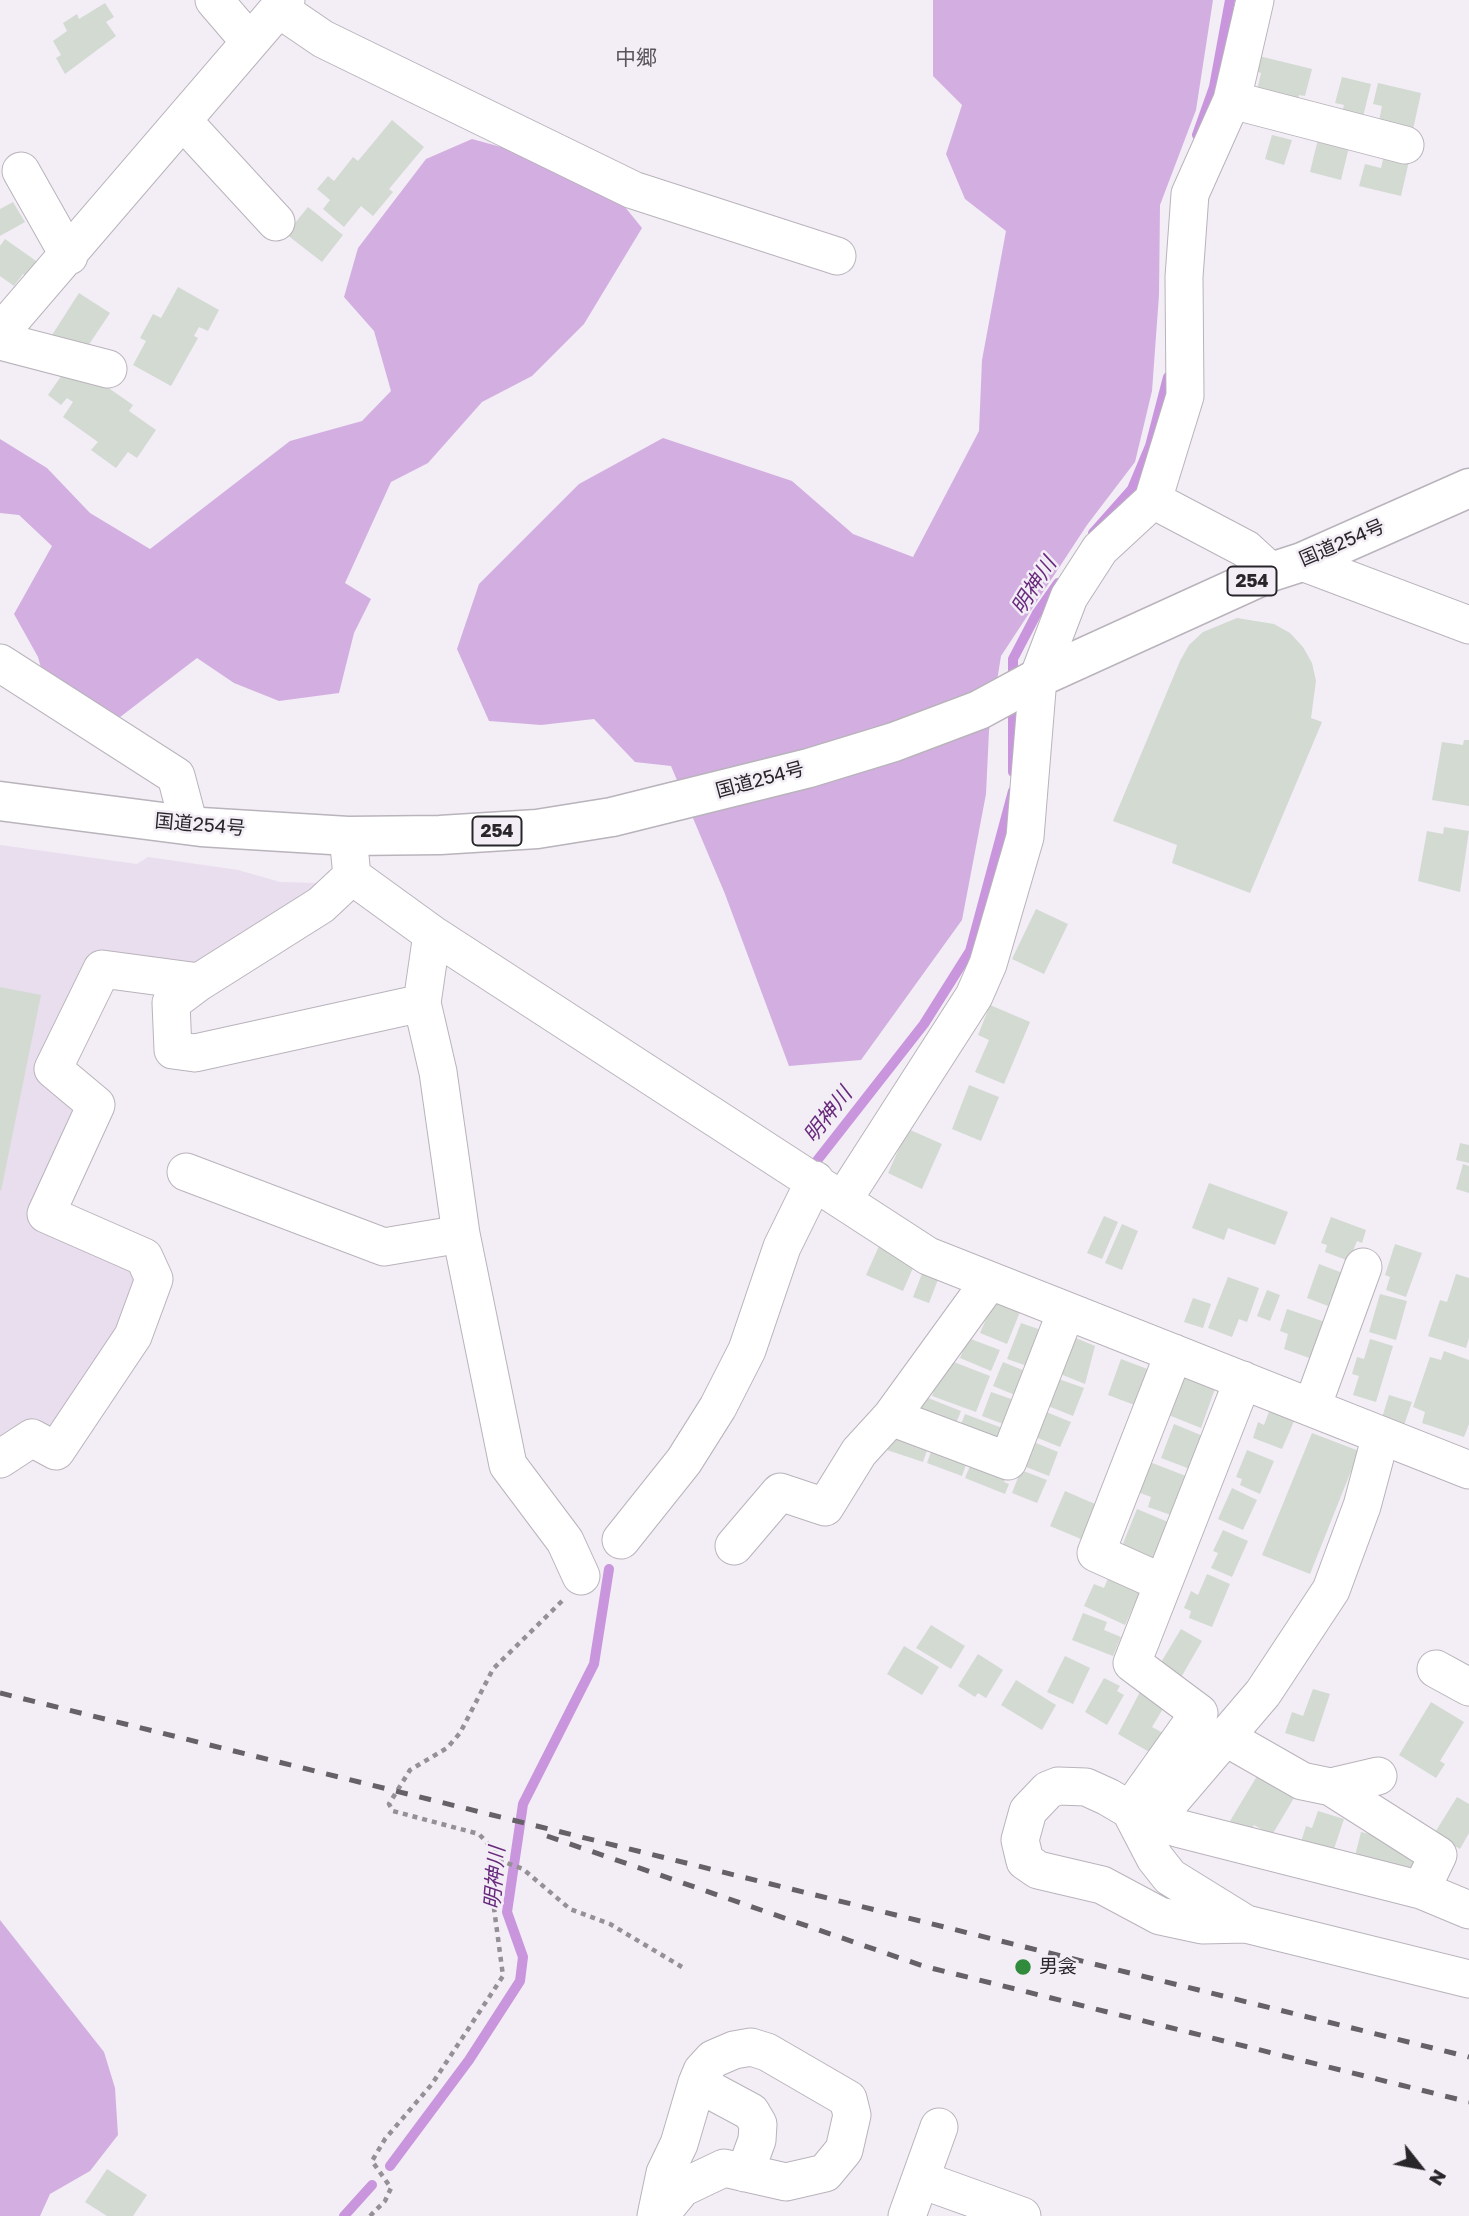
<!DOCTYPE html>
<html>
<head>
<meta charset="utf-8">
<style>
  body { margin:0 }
  #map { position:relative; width:1469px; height:2216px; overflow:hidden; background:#f3edf6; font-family:"Golos Text",sans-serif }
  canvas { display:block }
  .north { position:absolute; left:1385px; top:2132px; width:70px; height:70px; -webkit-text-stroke:5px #f3edf6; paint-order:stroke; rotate:121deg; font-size:19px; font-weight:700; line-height:28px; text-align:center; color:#29262a }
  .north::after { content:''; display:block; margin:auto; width:24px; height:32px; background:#29262a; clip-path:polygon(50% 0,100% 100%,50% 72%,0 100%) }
</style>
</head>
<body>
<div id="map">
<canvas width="1469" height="2216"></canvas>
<div class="north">N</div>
</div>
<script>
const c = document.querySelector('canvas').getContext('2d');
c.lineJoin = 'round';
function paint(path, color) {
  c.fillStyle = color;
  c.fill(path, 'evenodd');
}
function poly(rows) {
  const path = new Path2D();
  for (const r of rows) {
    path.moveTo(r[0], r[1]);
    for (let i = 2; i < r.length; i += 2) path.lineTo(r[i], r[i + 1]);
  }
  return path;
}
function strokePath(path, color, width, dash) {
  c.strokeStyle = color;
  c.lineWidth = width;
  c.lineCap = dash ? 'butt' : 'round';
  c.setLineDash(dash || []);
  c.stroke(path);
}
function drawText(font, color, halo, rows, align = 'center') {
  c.font = font + ' "Golos Text","Noto Sans JP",sans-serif';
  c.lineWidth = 5;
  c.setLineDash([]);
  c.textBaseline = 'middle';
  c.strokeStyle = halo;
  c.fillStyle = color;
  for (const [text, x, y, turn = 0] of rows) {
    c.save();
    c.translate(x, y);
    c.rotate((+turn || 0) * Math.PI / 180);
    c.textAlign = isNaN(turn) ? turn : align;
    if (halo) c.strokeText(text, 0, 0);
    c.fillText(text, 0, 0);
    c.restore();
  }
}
paint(poly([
  [0,845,137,864,148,857,238,870,280,882,317,883,309,899,203,970,97,959,36,1074,79,1111,69,1133,58,1141,33,1219,136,1268,140,1279,121,1333,58,1429,0,1445]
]), '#e9deed');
paint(poly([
  [933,0,1213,0,1196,110,1160,205,1159,295,1152,391,1135,462,1087,525,1001,656,989,731,986,794,962,920,861,1060,789,1066,725,894,671,766,635,762,594,719,541,725,489,721,457,649,479,584,579,484,663,438,792,481,853,534,913,557,979,431,982,360,1006,231,965,199,946,154,962,105,933,76],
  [472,139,523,153,621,202,642,228,584,324,532,376,482,402,428,463,391,482,345,583,371,599,354,633,339,693,279,701,234,683,197,658,98,734,53,711,38,657,14,614,52,546,19,515,0,513,0,439,47,468,90,513,150,549,290,441,362,421,391,391,374,331,344,297,358,248,426,159],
  [0,1920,104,2052,115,2088,118,2135,90,2171,50,2194,40,2216,0,2216]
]), '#d2afe0');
strokePath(poly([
  [1197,135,1214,87,1230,0],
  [1093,533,1132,489,1150,446,1168,377],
  [1013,681,1013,659,1037,613,1058,583],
  [1013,703,1013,772],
  [812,1167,924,1024,970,951,1013,791],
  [390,2166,469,2060,520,1981,523,1957,507,1912,523,1804,594,1664,609,1569],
  [344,2216,372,2185]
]), '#c996dd', 10);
paint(poly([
  [105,3,114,17,106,22,116,36,65,74,56,58,61,55,53,41,67,31,63,23,77,14,79,19],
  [1259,56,1312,69,1305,96,1299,95,1297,103,1256,94,1261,73,1255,71],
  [1342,77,1371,84,1362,121,1341,116,1344,105,1335,103],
  [1378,83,1421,93,1412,134,1378,126,1382,106,1373,104],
  [392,120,424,147,389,189,393,192,373,216,361,206,344,227,323,209,330,200,317,189,328,176,334,181,353,157,358,161],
  [1272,135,1292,140,1284,165,1265,159],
  [1318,139,1349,147,1341,180,1310,172],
  [1384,155,1409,161,1401,196,1359,186,1365,164,1381,168],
  [13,202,25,222,0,236,0,209],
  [308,207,343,235,322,262,286,234],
  [5,239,39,263,28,278,23,274,14,286,0,276,0,246],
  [178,287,219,310,208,331,199,327,194,336,198,338,171,386,133,365,146,341,140,338,153,314,161,318],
  [79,293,110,313,80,358,50,338],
  [71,362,133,405,129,411,156,430,137,458,128,452,116,468,91,450,98,442,63,417,73,402,67,398,61,405,48,395],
  [1237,618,1274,624,1290,633,1303,647,1312,663,1316,681,1311,718,1322,722,1250,893,1172,863,1177,845,1113,821,1180,661,1189,645,1203,632],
  [1464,740,1469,740,1469,806,1432,800,1442,742,1463,745],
  [1444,827,1469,831,1460,892,1418,881,1427,831,1443,834],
  [1036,909,1068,924,1044,974,1012,959],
  [0,987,41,995,1,1191,0,1190],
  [990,1005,1030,1022,1004,1084,975,1072,989,1040,978,1035],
  [969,1085,999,1097,981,1141,952,1129],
  [908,1129,942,1144,922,1189,888,1173],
  [1460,1143,1469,1145,1469,1163,1456,1160],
  [1463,1164,1469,1166,1469,1193,1456,1189],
  [1209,1183,1288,1212,1275,1245,1228,1228,1224,1240,1192,1228],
  [1104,1216,1118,1222,1102,1259,1087,1253],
  [1331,1217,1366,1230,1362,1243,1357,1241,1349,1261,1325,1252,1327,1245,1321,1243],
  [1122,1224,1138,1231,1122,1270,1105,1263],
  [1395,1244,1422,1253,1406,1297,1386,1290,1390,1277,1385,1275],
  [879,1246,916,1261,903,1291,866,1275],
  [1319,1264,1348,1275,1340,1300,1331,1297,1328,1306,1307,1298],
  [925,1266,941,1272,929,1303,913,1297],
  [1456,1274,1469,1278,1469,1338,1466,1348,1428,1336,1440,1300,1447,1302],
  [1228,1277,1259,1288,1247,1322,1239,1319,1232,1337,1208,1328],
  [1267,1290,1280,1295,1270,1321,1257,1316],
  [1380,1294,1407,1301,1396,1340,1369,1332],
  [1193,1298,1211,1304,1203,1328,1184,1322],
  [994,1301,1020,1312,1007,1344,980,1333],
  [1287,1309,1328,1323,1315,1360,1284,1349,1288,1334,1280,1331],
  [1021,1323,1047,1332,1033,1368,1007,1359],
  [1071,1336,1095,1346,1085,1384,1058,1373],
  [968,1338,1000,1350,991,1371,960,1358],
  [1370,1339,1393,1346,1376,1402,1353,1395,1359,1376,1352,1374,1357,1357,1364,1359],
  [1444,1351,1469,1360,1469,1424,1464,1437,1422,1423,1425,1412,1413,1407,1430,1357,1441,1360],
  [946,1359,990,1376,976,1412,932,1396],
  [1121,1359,1150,1370,1137,1406,1108,1395],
  [1003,1362,1030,1373,1020,1397,993,1386],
  [1182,1373,1216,1386,1201,1428,1166,1414],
  [1053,1377,1084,1388,1073,1416,1043,1404],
  [991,1392,1020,1402,1011,1427,982,1416],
  [1389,1395,1412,1402,1403,1428,1381,1421],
  [923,1396,961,1411,954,1428,916,1413],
  [1270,1409,1295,1419,1282,1449,1253,1438,1258,1422,1264,1425],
  [1044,1411,1071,1422,1060,1447,1033,1436],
  [965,1414,1005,1429,999,1446,958,1432],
  [1174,1424,1203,1436,1190,1469,1161,1458],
  [893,1433,929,1445,923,1462,887,1450],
  [1312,1433,1359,1451,1310,1574,1262,1555],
  [1031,1441,1058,1452,1049,1476,1021,1465],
  [933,1446,968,1459,962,1476,927,1463],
  [1247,1450,1274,1461,1260,1494,1240,1485,1242,1479,1236,1477],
  [973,1459,1008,1472,1004,1482,1009,1484,1005,1494,965,1478],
  [1147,1461,1186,1476,1171,1515,1148,1507,1151,1497,1135,1491],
  [1021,1470,1047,1480,1037,1503,1012,1493],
  [1232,1488,1257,1500,1243,1530,1218,1519],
  [1065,1491,1095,1504,1081,1539,1050,1526],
  [1137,1509,1168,1522,1150,1564,1120,1551],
  [1223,1530,1248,1541,1232,1577,1211,1568,1218,1553,1213,1551],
  [1207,1574,1230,1584,1212,1627,1189,1618,1191,1611,1184,1608,1191,1591,1198,1595],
  [1109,1576,1141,1590,1125,1625,1084,1606,1094,1584,1104,1588],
  [1083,1613,1107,1622,1104,1630,1121,1637,1113,1656,1072,1640],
  [931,1625,965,1646,951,1669,916,1648],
  [1181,1629,1202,1641,1179,1681,1157,1669],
  [904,1646,939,1667,922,1695,887,1674],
  [978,1654,1003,1670,986,1698,978,1693,975,1697,958,1686],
  [1065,1656,1090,1668,1073,1704,1047,1692],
  [1104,1678,1120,1686,1117,1691,1124,1695,1107,1725,1085,1712],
  [1016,1680,1056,1705,1042,1730,1001,1705],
  [1142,1688,1167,1702,1152,1727,1163,1733,1151,1753,1118,1734],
  [1313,1689,1330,1694,1314,1742,1285,1733,1292,1712,1303,1716],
  [1431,1702,1464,1722,1440,1761,1445,1764,1436,1778,1399,1755],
  [1257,1776,1294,1798,1272,1835,1254,1825,1249,1832,1230,1821],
  [1457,1797,1469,1804,1469,1833,1460,1849,1434,1834],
  [1318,1811,1344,1819,1333,1852,1301,1842,1306,1826,1312,1828],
  [1361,1832,1405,1842,1420,1871,1355,1856],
  [107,2169,147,2195,133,2216,107,2216,85,2202]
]), '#d2dad2');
const minor = poly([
  [214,0,250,42],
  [1255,0,1232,100,1190,194,1184,277,1185,396,1153,500,1246,549,1271,572],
  [279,9,323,39,633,190,837,256],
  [1232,100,1405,145],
  [183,121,276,222],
  [21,171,69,256],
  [0,333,286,0],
  [0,341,108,369],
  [1302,562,1469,625],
  [0,663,176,776,189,825],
  [348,836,352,876,432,934,928,1256,1469,1470],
  [352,876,321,905,199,982,171,1003,173,1050,195,1053,422,1003],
  [186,1172,384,1247,461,1234,438,1072,422,1003,432,934],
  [843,1200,974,996,988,964,1025,837,1038,678,1069,597,1100,549,1153,500],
  [461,1234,508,1465,565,1541,581,1576],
  [1312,1407,1363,1267],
  [891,1417,1008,1461,1066,1312],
  [1381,1435,1362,1506,1331,1590,1263,1693,1158,1816,1177,1828,1421,1890,1469,1910],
  [0,1459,32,1438,56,1451,133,1336,154,1279,144,1257,46,1214,96,1105,53,1069,102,969,199,982],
  [621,1540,684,1461,718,1407,747,1350,782,1247,815,1180],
  [734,1546,780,1492,825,1507,859,1452,891,1417,989,1282],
  [1163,1583,1096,1553,1174,1353],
  [1436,1669,1469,1687],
  [1225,1737,1302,1781,1331,1787,1378,1776],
  [1331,1787,1438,1855,1421,1890],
  [1130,1810,1199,1713,1132,1663,1243,1380],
  [1246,1924,1170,1877,1155,1858,1130,1810,1108,1797,1086,1787,1058,1786,1048,1790,1028,1811,1020,1840,1025,1861,1038,1870,1102,1885,1160,1916,1202,1925,1246,1924,1469,1979],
  [697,2083,751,2112,758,2124,757,2140,745,2173],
  [922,2180,1022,2216],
  [656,2216,665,2173,679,2144,697,2083,702,2071,713,2059,734,2050,751,2047,767,2052,848,2099,852,2115,844,2150,825,2173,786,2182,724,2168,682,2188,659,2216],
  [907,2216,939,2127]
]);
const highway = poly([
  [0,801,201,827,348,836,440,835,537,829,612,817,809,768,894,742,979,710,1038,678,1271,572,1302,562,1469,488]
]);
strokePath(minor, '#b9b3bb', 39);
strokePath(highway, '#b9b3bb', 41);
strokePath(poly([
  [562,1601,493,1669,460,1733,447,1748,410,1770,389,1804,393,1811,479,1834,504,1862,523,1869,570,1909,610,1924,682,1967],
  [370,2216,385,2201,391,2188,372,2161,385,2139,432,2084,503,1976,492,1893,502,1859]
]), '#949096', 4.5, [5, 5]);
strokePath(minor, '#fff', 37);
strokePath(highway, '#fff', 38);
strokePath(poly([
  [0,1693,1469,2057],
  [547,1836,923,1966,1469,2102]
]), '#656166', 5, [12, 12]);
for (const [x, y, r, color] of [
  [1023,1967,9,"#318b3c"]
]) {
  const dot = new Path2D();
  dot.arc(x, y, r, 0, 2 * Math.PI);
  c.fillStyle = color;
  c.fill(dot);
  strokePath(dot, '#f3edf6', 2.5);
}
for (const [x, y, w] of [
  [1252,581,49],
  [497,831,49]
]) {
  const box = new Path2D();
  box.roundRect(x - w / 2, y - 14.5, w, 29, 5);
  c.fillStyle = '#f3edf6';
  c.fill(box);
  strokePath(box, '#29262a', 2);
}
drawText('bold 18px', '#29262a', null, [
  ["254",1252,581],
  ["254",497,831]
]);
drawText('19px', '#29262a', '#f3edf6', [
  ["国道254号",1342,543,-23],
  ["国道254号",760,780,-15],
  ["国道254号",200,825,5]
]);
drawText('19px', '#29262a', '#f3edf6', [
  ["男衾",1039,1967]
], 'left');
drawText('21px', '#5a555c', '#f3edf6', [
  ["中郷",636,58]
]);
drawText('italic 21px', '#682a7d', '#f3edf6', [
  ["明神川",1034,586,-57],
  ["明神川",828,1115,-52],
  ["明神川",495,1878,-85]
]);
</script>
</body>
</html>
